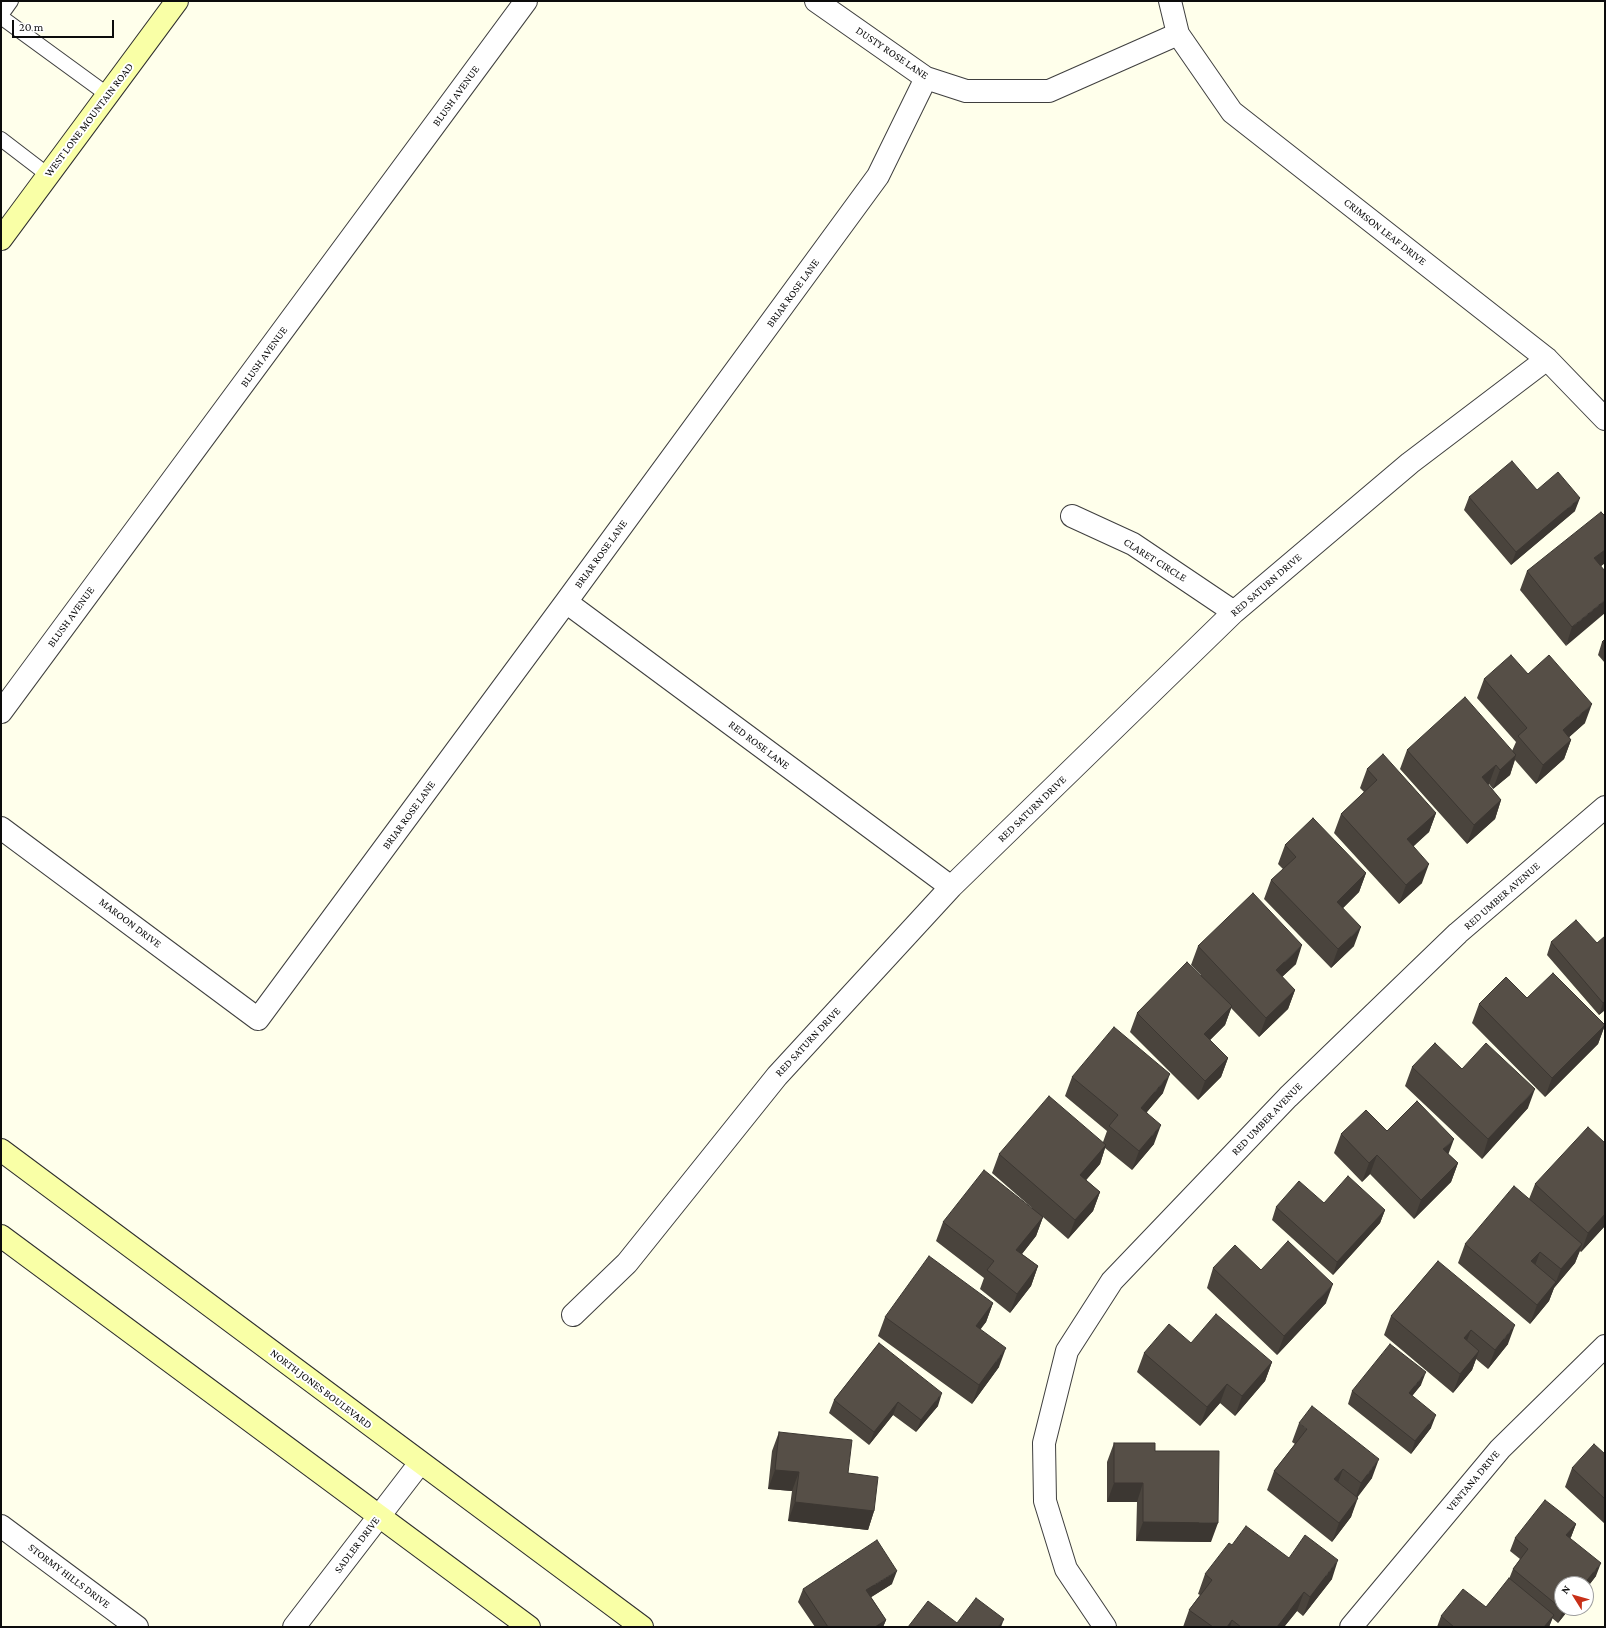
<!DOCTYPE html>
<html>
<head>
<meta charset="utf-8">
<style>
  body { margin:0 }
  #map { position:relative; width:1606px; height:1628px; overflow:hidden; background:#ffffeb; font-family:"Crimson Pro",serif }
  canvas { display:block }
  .frame { position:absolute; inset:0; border:2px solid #0c0c0c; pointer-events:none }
  .north { position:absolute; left:1554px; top:1576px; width:40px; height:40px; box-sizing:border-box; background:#fff; border:1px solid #9e9e9e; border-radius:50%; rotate:307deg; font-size:11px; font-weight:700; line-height:16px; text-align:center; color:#0c0c0c }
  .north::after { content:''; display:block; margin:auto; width:14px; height:18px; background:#c82f18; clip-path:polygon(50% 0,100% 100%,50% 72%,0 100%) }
  .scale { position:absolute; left:12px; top:20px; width:102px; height:18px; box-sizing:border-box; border:2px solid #0c0c0c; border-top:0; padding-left:5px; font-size:12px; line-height:14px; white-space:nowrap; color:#0c0c0c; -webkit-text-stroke:3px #fff; paint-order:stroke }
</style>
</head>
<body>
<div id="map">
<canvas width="1606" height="1628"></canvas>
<div class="frame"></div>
<div class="north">N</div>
<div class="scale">20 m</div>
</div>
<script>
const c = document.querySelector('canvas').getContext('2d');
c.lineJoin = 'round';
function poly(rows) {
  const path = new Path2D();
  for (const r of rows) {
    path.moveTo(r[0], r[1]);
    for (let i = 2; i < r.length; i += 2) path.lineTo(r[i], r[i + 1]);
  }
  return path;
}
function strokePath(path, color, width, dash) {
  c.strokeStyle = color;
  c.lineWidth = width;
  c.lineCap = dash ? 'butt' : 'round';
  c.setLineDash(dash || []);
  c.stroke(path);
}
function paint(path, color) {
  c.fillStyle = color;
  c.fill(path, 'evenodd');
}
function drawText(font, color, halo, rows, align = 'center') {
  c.font = font + ' "Crimson Pro",serif';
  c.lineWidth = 4;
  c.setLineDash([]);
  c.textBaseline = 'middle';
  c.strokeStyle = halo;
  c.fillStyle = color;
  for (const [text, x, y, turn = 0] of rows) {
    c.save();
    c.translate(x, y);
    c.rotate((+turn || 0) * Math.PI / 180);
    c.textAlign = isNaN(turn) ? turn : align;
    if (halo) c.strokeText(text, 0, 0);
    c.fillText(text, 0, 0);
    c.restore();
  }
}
const service = poly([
  [1,15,11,1],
  [1,17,108,95],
  [1,139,48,175]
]);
const minor = poly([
  [816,1,926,78,966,91,1049,91,1178,34],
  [1170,1,1178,34,1232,112,1547,359,1605,419],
  [1072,516,1133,544,1234,612],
  [566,602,951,887],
  [1,712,526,1],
  [1,828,258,1019,566,602,878,176,926,78],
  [573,1315,627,1263,777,1076,951,887,1234,612,1410,463,1547,359],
  [1,1526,137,1627],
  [294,1627,420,1463],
  [1105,1627,1066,1569,1045,1501,1044,1443,1067,1351,1112,1281,1288,1097,1458,933,1605,807],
  [1351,1627,1500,1449,1605,1346]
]);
const secondary = poly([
  [1,239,177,1],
  [1,1150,642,1627],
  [1,1236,529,1627]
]);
strokePath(service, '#3f3f3f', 16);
strokePath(minor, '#3f3f3f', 24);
strokePath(secondary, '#2e2e2e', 24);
strokePath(service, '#fff', 14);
strokePath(minor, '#fff', 22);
strokePath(secondary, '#f9ffa6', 22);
paint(poly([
  [1469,497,1575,511,1511,565,1464,510],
  [1605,516,1605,563,1601,566,1566,646,1520,590,1527,571],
  [1605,639,1605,663,1598,655,1602,642],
  [1528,674,1585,723,1569,737,1571,740,1564,759,1536,784,1515,760,1510,775,1493,789,1489,784,1488,785,1501,800,1495,819,1467,844,1400,769,1407,750,1512,751,1516,742,1477,698,1484,679],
  [1367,769,1436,813,1429,832,1413,846,1422,883,1399,904,1334,833,1341,814,1364,792,1360,788],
  [1285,845,1366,873,1359,892,1343,908,1354,946,1331,968,1264,899,1271,880,1283,869,1278,864],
  [1551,942,1597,943,1605,1010,1599,1015,1547,955],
  [1198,946,1296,964,1282,977,1295,990,1288,1009,1259,1037,1231,1008,1225,1025,1210,1040,1228,1058,1221,1077,1198,1100,1130,1032,1137,1013,1201,975,1191,965],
  [1527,998,1605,1025,1598,1044,1545,1097,1472,1023,1479,1004],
  [1412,1067,1462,1069,1528,1108,1482,1159,1405,1086],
  [1072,1077,1163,1093,1147,1112,1154,1144,1132,1170,1105,1148,1100,1164,1086,1180,1100,1192,1093,1211,1068,1239,1043,1217,1036,1236,1022,1254,1038,1266,1031,1286,1010,1313,980,1289,984,1278,936,1241,943,1222,1032,1208,992,1173,999,1154,1103,1142,1107,1131,1065,1096],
  [1387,1131,1448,1154,1458,1163,1451,1182,1414,1219,1370,1174,1362,1182,1334,1153,1341,1134],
  [1605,1143,1605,1228,1604,1227,1581,1252,1580,1251,1575,1263,1554,1288,1549,1301,1530,1324,1458,1263,1465,1244,1529,1199,1535,1184],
  [1324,1203,1385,1210,1380,1223,1333,1275,1272,1220,1276,1207],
  [1438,1261,1508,1344,1488,1369,1476,1359,1472,1370,1453,1393,1384,1335,1391,1316],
  [1213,1268,1261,1270,1326,1303,1277,1355,1207,1288],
  [993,1303,986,1322,980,1329,999,1367,972,1404,878,1336,885,1317],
  [879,1343,938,1406,916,1432,893,1415,869,1445,829,1413,834,1400],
  [1191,1343,1272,1362,1265,1381,1235,1416,1220,1403,1200,1426,1137,1372,1144,1353],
  [1421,1385,1412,1396,1431,1428,1411,1454,1348,1404,1352,1391],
  [1299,1423,1372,1478,1357,1497,1351,1517,1332,1542,1267,1490,1274,1471,1295,1444,1292,1442],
  [779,1432,848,1473,874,1511,868,1530,788,1521,792,1491,768,1489,772,1451],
  [1114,1443,1155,1451,1211,1542,1136,1541,1137,1502,1107,1502,1107,1462],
  [1605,1452,1605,1524,1565,1487,1572,1468,1604,1453],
  [1576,1524,1571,1537,1570,1538,1596,1576,1586,1589,1586,1584,1562,1608,1570,1608,1558,1623,1552,1618,1549,1627,1437,1627,1441,1616,1486,1607,1509,1579,1513,1569,1520,1559,1510,1551,1515,1538],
  [1289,1558,1332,1579,1303,1616,1297,1611,1284,1627,1183,1627,1189,1610,1200,1595,1198,1594,1205,1574],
  [892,1584,871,1597,886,1620,883,1627,815,1627,798,1602,803,1589]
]), '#4a443d');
paint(poly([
  [1580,498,1575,511,1511,565,1516,552],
  [1605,550,1605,563,1587,577,1594,558],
  [1605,600,1605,613,1566,646,1572,627],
  [1592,704,1585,723,1556,749,1563,730],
  [1571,740,1564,759,1536,784,1543,765],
  [1516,755,1510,775,1493,789,1500,770],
  [1496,765,1489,784,1475,796,1482,777],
  [1501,800,1495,819,1467,844,1474,825],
  [1436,813,1429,832,1400,859,1407,839],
  [1429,864,1422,883,1399,904,1406,885],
  [1366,873,1359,892,1330,921,1337,902],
  [1361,927,1354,946,1331,968,1338,949],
  [1302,945,1296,964,1269,989,1276,970],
  [1295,990,1288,1009,1259,1037,1266,1018],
  [1605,1001,1605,1010,1599,1015,1603,1003],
  [1232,1006,1225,1025,1197,1053,1204,1034],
  [1605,1025,1598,1044,1545,1097,1552,1078],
  [1228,1058,1221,1077,1198,1100,1205,1081],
  [1170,1074,1163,1093,1134,1127,1141,1108],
  [1535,1089,1528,1108,1482,1159,1488,1139],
  [1161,1125,1154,1144,1132,1170,1139,1151],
  [1454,1139,1447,1158,1443,1149],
  [1106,1145,1100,1164,1074,1194,1080,1175],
  [1377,1155,1370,1174,1362,1182,1369,1163],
  [1458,1163,1451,1182,1414,1219,1421,1200],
  [1100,1192,1093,1211,1068,1239,1075,1220],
  [1385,1210,1380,1223,1333,1275,1337,1262],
  [1605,1214,1605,1223,1604,1227,1581,1252,1588,1233],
  [1043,1217,1036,1236,1010,1269,1016,1250],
  [1582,1244,1575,1263,1554,1288,1549,1301,1530,1324,1537,1305,1556,1282,1561,1269],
  [1540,1252,1533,1271,1531,1261],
  [1038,1266,1031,1286,1010,1313,1017,1294],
  [1333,1284,1326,1303,1277,1355,1284,1336],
  [993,1303,986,1322,969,1345,976,1326],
  [1515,1325,1508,1344,1488,1369,1495,1350],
  [1471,1330,1464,1349,1464,1338],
  [1006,1348,999,1367,972,1404,979,1385],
  [1479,1351,1472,1370,1453,1393,1460,1374],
  [1272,1362,1265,1381,1235,1416,1242,1396],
  [1426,1372,1421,1385,1404,1406,1409,1393],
  [1227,1384,1220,1403,1200,1426,1207,1407],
  [942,1393,938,1406,916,1432,921,1420],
  [898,1402,893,1415,869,1445,874,1432],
  [1436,1415,1431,1428,1411,1454,1415,1441],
  [1379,1459,1372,1478,1354,1502,1361,1483],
  [1343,1469,1336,1488,1334,1479],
  [775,1470,799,1472,792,1491,768,1489],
  [1114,1483,1143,1483,1137,1502,1107,1502],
  [1358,1498,1351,1517,1332,1542,1339,1523],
  [795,1502,874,1511,868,1530,788,1521],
  [1143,1522,1218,1523,1211,1542,1136,1541],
  [1576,1524,1571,1537,1562,1548,1566,1535],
  [1338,1560,1332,1579,1303,1616,1310,1597],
  [1601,1563,1596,1576,1586,1589,1586,1584,1584,1584],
  [897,1571,892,1584,862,1603,866,1590],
  [1304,1592,1297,1611,1284,1627,1277,1627],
  [1564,1608,1570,1608,1558,1623,1563,1610],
  [1554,1615,1549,1627,1544,1627],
  [1004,1619,1001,1627,998,1627],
  [886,1620,883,1627,875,1627],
  [1232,1620,1230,1627,1227,1627]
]), '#3c3732');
const building = poly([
  [1512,461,1537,490,1558,472,1580,498,1516,552,1469,497,1512,461],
  [1601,512,1605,516,1605,550,1594,558,1605,571,1605,600,1572,627,1527,571,1601,512],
  [1605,639,1605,644,1602,642,1605,639],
  [1511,655,1528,674,1549,655,1592,704,1563,730,1571,740,1543,765,1518,736,1527,728,1484,679,1511,655],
  [1465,697,1516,755,1500,770,1496,765,1482,777,1501,800,1474,825,1407,750,1465,697],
  [1383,754,1436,813,1407,839,1429,864,1406,885,1341,814,1377,780,1367,769,1383,754],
  [1313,818,1366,873,1337,902,1361,927,1338,949,1271,880,1296,857,1285,845,1313,818],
  [1253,893,1302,945,1276,970,1295,990,1266,1018,1198,946,1253,893],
  [1576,920,1597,943,1605,936,1605,1001,1603,1003,1551,942,1576,920],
  [1187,962,1232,1006,1204,1034,1228,1058,1205,1081,1137,1013,1187,962],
  [1553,973,1605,1025,1552,1078,1479,1004,1506,977,1527,998,1553,973],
  [1114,1027,1170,1074,1141,1108,1161,1125,1139,1151,1109,1126,1118,1115,1072,1077,1114,1027],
  [1435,1043,1462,1069,1486,1043,1535,1089,1488,1139,1412,1067,1435,1043],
  [1049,1096,1106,1145,1080,1175,1100,1192,1075,1220,999,1154,1049,1096],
  [1417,1101,1454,1139,1443,1149,1458,1163,1421,1200,1377,1155,1369,1163,1341,1134,1366,1110,1387,1131,1417,1101],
  [1588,1127,1605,1143,1605,1214,1588,1233,1535,1184,1588,1127],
  [984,1170,1043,1217,1016,1250,1038,1266,1017,1294,987,1270,994,1261,943,1222,984,1170],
  [1348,1176,1385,1210,1337,1262,1276,1207,1299,1181,1324,1203,1348,1176],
  [1514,1186,1582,1244,1561,1269,1540,1252,1531,1261,1556,1282,1537,1305,1465,1244,1514,1186],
  [1288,1241,1333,1284,1284,1336,1213,1268,1235,1245,1261,1270,1288,1241],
  [929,1256,993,1303,976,1326,1006,1348,979,1385,885,1317,929,1256],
  [1438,1261,1515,1325,1495,1350,1471,1330,1464,1338,1479,1351,1460,1374,1391,1316,1438,1261],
  [1216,1314,1272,1362,1242,1396,1227,1384,1207,1407,1144,1353,1169,1324,1191,1343,1216,1314],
  [879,1343,942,1393,921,1420,898,1402,874,1432,834,1400,879,1343],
  [1390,1344,1426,1372,1409,1393,1436,1415,1415,1441,1352,1391,1390,1344],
  [1312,1406,1379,1459,1361,1483,1343,1469,1334,1479,1358,1498,1339,1523,1274,1471,1307,1429,1299,1423,1312,1406],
  [779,1432,852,1440,848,1473,878,1477,874,1511,795,1502,799,1472,775,1470,779,1432],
  [1114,1443,1155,1443,1155,1451,1219,1451,1218,1523,1143,1522,1143,1483,1114,1483,1114,1443],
  [1594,1444,1605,1454,1605,1499,1572,1468,1594,1444],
  [1545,1500,1576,1524,1566,1535,1601,1563,1584,1584,1562,1584,1562,1608,1564,1608,1563,1610,1513,1569,1528,1549,1515,1538,1545,1500],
  [1246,1526,1289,1558,1305,1535,1338,1560,1310,1597,1304,1592,1277,1627,1241,1627,1232,1620,1227,1627,1213,1627,1189,1610,1212,1580,1205,1574,1229,1543,1232,1545,1246,1526],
  [877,1540,897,1571,866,1590,886,1620,875,1627,828,1627,803,1589,877,1540],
  [1509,1578,1554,1615,1544,1627,1454,1627,1441,1616,1463,1589,1486,1607,1509,1578],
  [976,1598,1004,1619,998,1627,908,1627,928,1601,957,1623,976,1598]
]);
paint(building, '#564f47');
strokePath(building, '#3c3732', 1);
drawText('11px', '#0c0c0c', '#fff', [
  ["DUSTY ROSE LANE",892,53,34],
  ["BLUSH AVENUE",456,96,-54],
  ["WEST LONE MOUNTAIN ROAD",89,120,-53],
  ["CRIMSON LEAF DRIVE",1385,232,38],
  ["BRIAR ROSE LANE",793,293,-54],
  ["BLUSH AVENUE",264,357,-54],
  ["BRIAR ROSE LANE",601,554,-54],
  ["CLARET CIRCLE",1155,560,32],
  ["RED SATURN DRIVE",1266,585,-41],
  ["BLUSH AVENUE",71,617,-54],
  ["RED ROSE LANE",759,745,37],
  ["RED SATURN DRIVE",1032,809,-44],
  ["BRIAR ROSE LANE",409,815,-54],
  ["RED UMBER AVENUE",1502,896,-41],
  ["MAROON DRIVE",130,923,37],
  ["RED SATURN DRIVE",808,1042,-47],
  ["RED UMBER AVENUE",1267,1119,-46],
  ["NORTH JONES BOULEVARD",321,1389,37],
  ["VENTANA DRIVE",1473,1481,-50],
  ["SADLER DRIVE",357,1545,-53],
  ["STORMY HILLS DRIVE",69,1576,37]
]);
</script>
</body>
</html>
